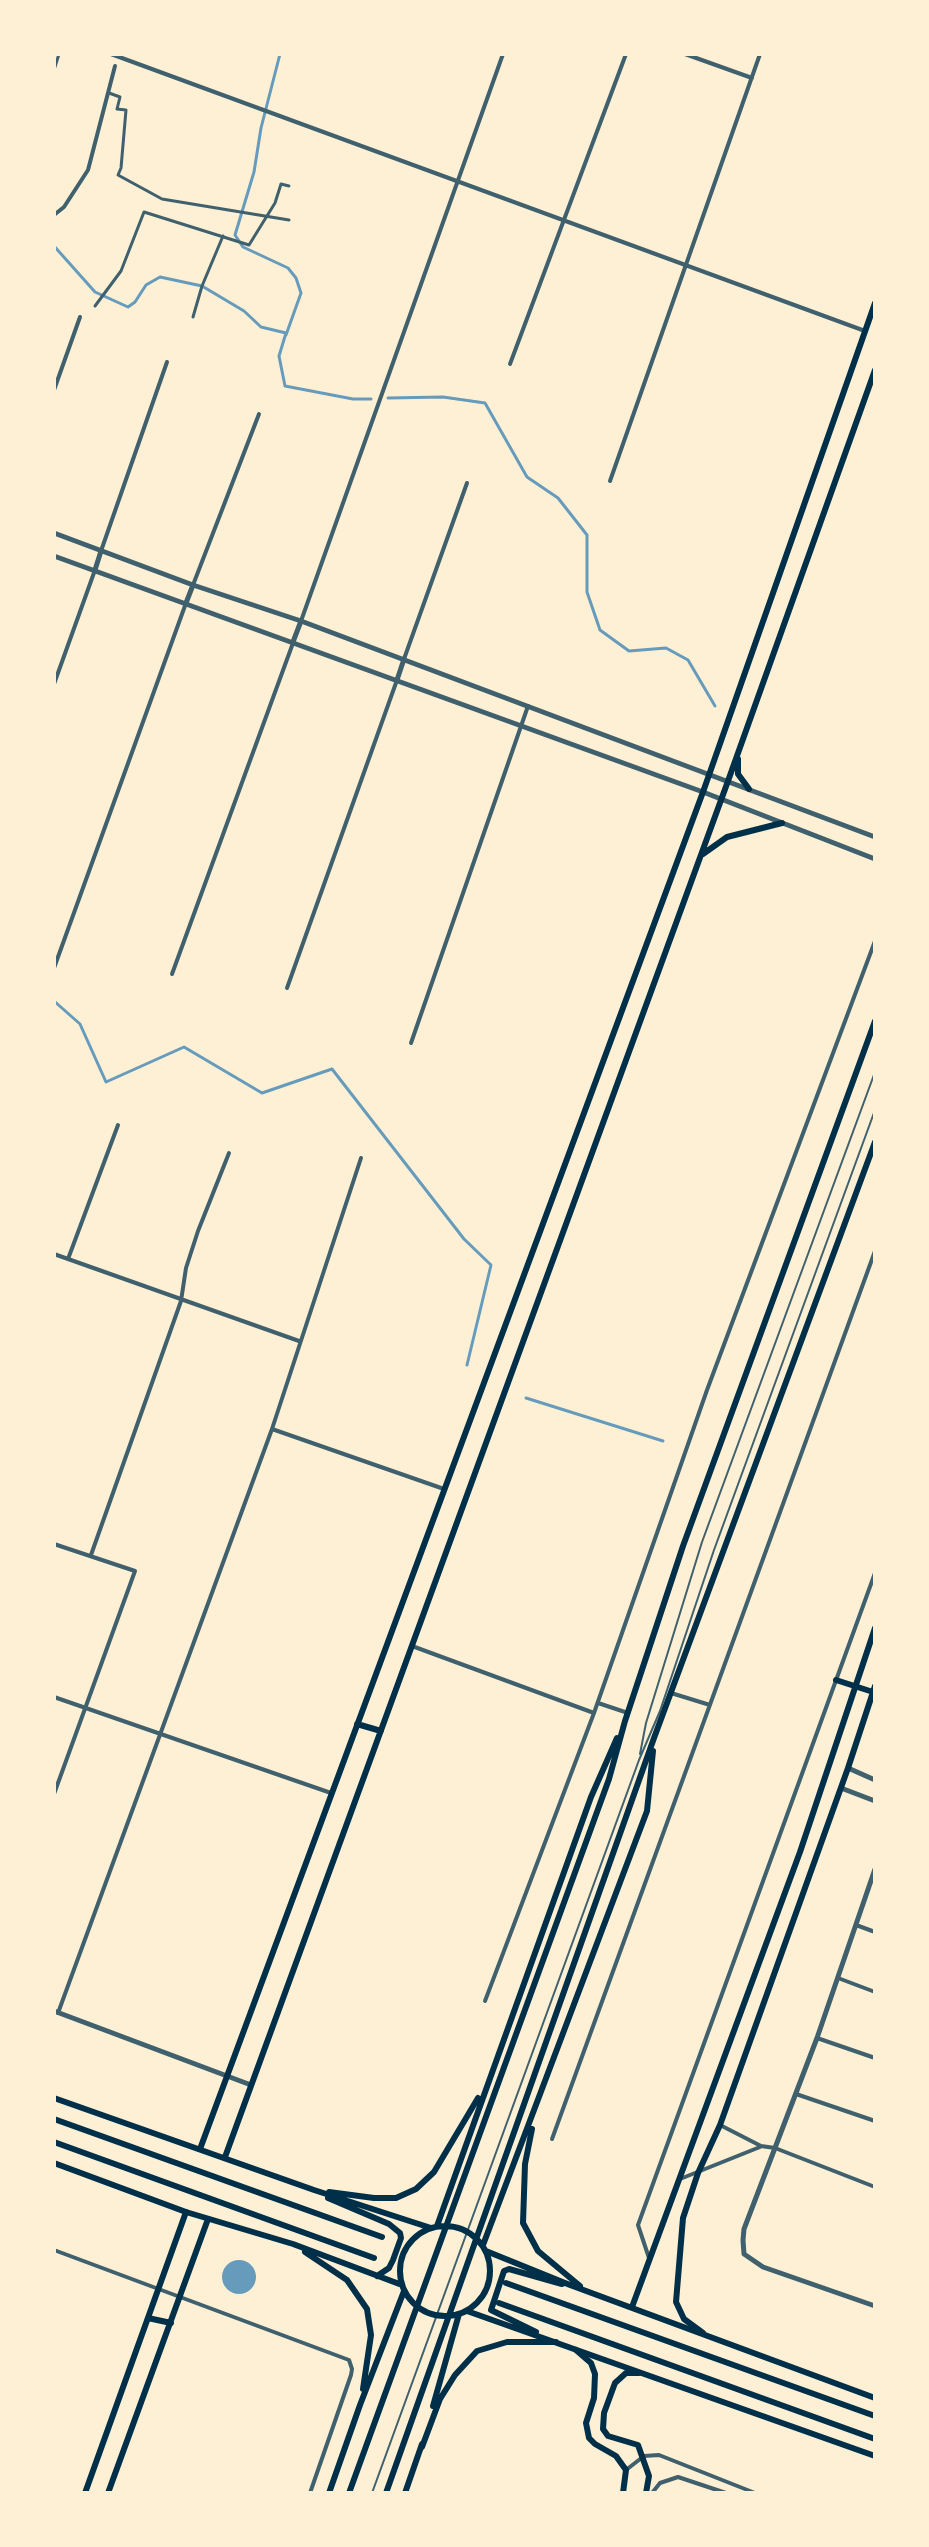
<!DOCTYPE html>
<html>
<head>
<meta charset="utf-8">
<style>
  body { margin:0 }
  #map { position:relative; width:929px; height:2547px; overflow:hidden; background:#fdf0d5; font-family:"Fira Sans",sans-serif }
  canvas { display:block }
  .frame { position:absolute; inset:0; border:56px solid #fdf0d5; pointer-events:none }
</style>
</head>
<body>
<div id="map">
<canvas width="929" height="2547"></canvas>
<div class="frame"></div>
</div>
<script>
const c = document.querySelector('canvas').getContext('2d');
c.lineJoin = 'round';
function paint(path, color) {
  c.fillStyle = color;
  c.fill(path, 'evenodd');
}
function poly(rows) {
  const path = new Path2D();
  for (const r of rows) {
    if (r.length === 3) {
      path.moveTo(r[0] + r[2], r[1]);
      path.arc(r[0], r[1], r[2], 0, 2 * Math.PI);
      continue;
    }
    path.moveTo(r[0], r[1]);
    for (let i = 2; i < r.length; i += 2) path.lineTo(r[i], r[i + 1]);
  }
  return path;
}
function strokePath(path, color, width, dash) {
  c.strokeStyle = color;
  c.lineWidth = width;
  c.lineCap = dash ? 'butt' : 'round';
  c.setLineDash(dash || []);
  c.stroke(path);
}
paint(poly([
  [239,2277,17]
]), '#669bbc');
strokePath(poly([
  [280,54,261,128,254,172,235,235,243,247,288,268,296,278,301,293,286,335],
  [54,246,95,292,128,307,135,302,146,285,160,277,202,286,244,311,261,327,286,333,279,356,285,386,353,399,371,399],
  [388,398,443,397,485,403,527,477,558,498,587,535,587,592,600,630,629,651,666,648,688,660,715,706],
  [54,1001,80,1024,106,1082,184,1047,262,1093,332,1069,464,1239,491,1265,467,1365],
  [526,1398,663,1441]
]), '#669bbc', 3);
strokePath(poly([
  [640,1754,646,1723,702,1542,875,1072],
  [372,2493,639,1760,660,1711,714,1550,875,1110]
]), '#3f606c', 2);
strokePath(poly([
  [54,70,59,54],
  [109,93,120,97,117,109,126,110,121,168,118,175,162,199,289,220],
  [95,306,121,271,144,212,249,245,275,203,281,184,289,186],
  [193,317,202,286,223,236]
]), '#3f606c', 3);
strokePath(poly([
  [111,54,865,331],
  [685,54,752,78],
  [54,215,64,207,88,170,115,66],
  [510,364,626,54],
  [54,390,80,317],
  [610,481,760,54],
  [101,551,167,362],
  [193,585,259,414],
  [301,621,503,54],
  [404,659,467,483],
  [54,684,95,570],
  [54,968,186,603],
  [172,974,293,643],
  [287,988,397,680],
  [411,1043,528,706],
  [54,1254,299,1341],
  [68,1259,118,1125],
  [272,1429,444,1489],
  [54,1544,135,1571,54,1794],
  [91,1555,181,1301,186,1268,198,1231,229,1153],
  [412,1646,594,1713],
  [671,1693,710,1705],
  [54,1697,331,1793],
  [598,1703,628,1713],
  [856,1925,875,1932],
  [838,1978,875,1992],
  [485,2001,594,1713,707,1390,875,941],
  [58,2013,272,1429,361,1158],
  [817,2038,875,2058],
  [796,2094,875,2121],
  [720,2125,761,2146,775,2148,875,2187],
  [552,2139,875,1251],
  [680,2179,760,2147],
  [54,2250,349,2360,352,2369,351,2375,310,2493],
  [649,2258,638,2225,875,1573],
  [626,2470,644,2456,659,2455,755,2493],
  [652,2493,660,2483,678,2477,726,2493]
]), '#3f606c', 4);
strokePath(poly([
  [54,533,193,585,301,621,875,837],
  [54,556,703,792,875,859],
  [95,570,101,551],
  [186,603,193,585],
  [293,642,301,621],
  [397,680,404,659],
  [848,1768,875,1780],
  [841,1788,875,1801],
  [875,1869,817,2038,744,2229,743,2240,744,2254,763,2267,875,2306],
  [54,2011,251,2085]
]), '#3f606c', 5);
strokePath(poly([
  [738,759,738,774,749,789],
  [703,854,727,837,782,823],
  [836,1680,873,1692],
  [357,1724,381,1731],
  [200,2149,703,792,875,303],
  [225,2157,728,781,875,370],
  [632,2307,800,1852,875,1628],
  [148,2318,171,2323],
  [703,2333,684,2319,676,2302,683,2218,698,2173,720,2125,848,1768,875,1686],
  [576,2350,591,2363,595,2374,594,2398,586,2423,589,2438,595,2444,616,2456,626,2470,623,2493],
  [639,2373,626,2373,615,2383,604,2413,603,2429,608,2436,638,2445,649,2476,646,2493],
  [85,2493,186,2212],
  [108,2493,208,2219]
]), '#003049', 6);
strokePath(poly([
  [54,2098,314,2190,431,2228],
  [54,2119,382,2237],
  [532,2129,525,2164,523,2223,538,2251,580,2286],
  [54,2142,374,2258],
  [54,2163,186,2212,293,2244,402,2285],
  [329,2192,374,2198,396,2198,416,2189,434,2172,478,2098],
  [328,2198,389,2224,400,2233,401,2238,393,2260,389,2268,377,2276],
  [445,2271,45],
  [437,2226,591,1797,617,1738],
  [483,2245,647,1811,653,1751],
  [486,2251,570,2285,875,2398],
  [305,2252,347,2280,367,2309,371,2335,363,2389],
  [506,2283,875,2416],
  [499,2303,875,2439],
  [467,2311,875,2456],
  [536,2332,491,2310,504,2271,509,2269,562,2284],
  [433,2406,459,2314],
  [422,2447,440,2399,455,2375,477,2351,507,2342,556,2342],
  [329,2493,360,2405,404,2291],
  [349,2493,609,1779,625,1721,683,1546,875,1021],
  [386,2493,654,1738,875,1142],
  [405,2493,422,2444]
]), '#003049', 6);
</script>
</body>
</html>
